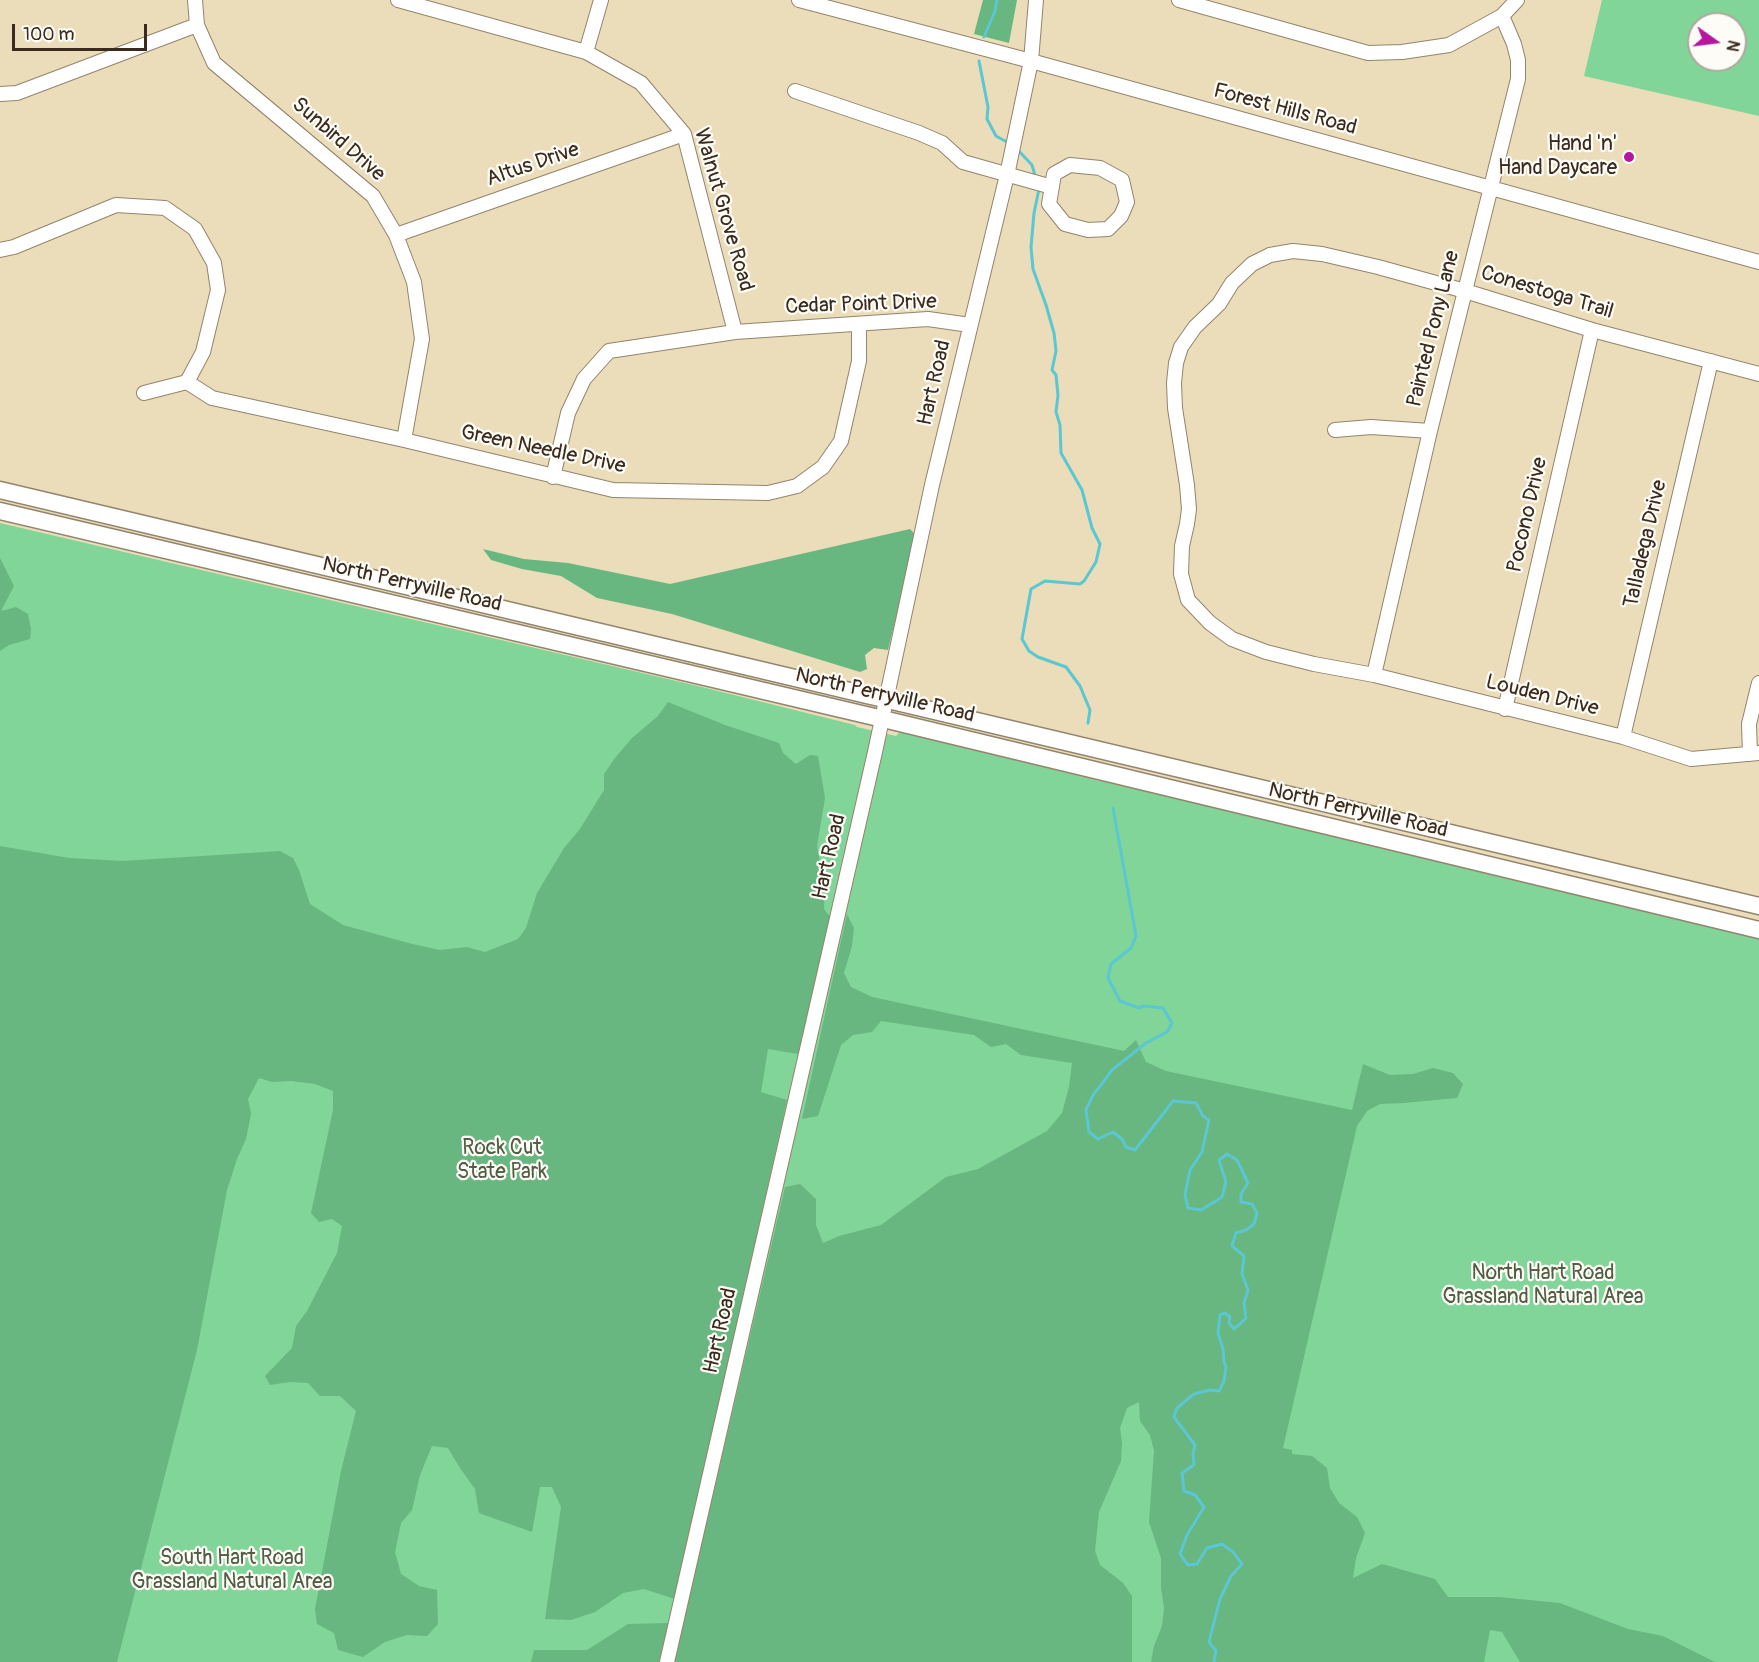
<!DOCTYPE html>
<html>
<head>
<meta charset="utf-8">
<style>
  body { margin:0 }
  #map { position:relative; width:1759px; height:1662px; overflow:hidden; background:#ebddb9; font-family:Pangolin,sans-serif }
  canvas { display:block }
  .north { position:absolute; left:1687px; top:12px; width:60px; height:60px; box-sizing:border-box; background:#fdfcf7; border:2px solid #afa8a0; border-radius:50%; rotate:104deg; font-size:16px; font-weight:700; line-height:24px; text-align:center; color:#3b2a1e }
  .north::after { content:''; display:block; margin:auto; width:21px; height:27px; background:#b5179e; clip-path:polygon(50% 0,100% 100%,50% 72%,0 100%) }
  .scale { position:absolute; left:12px; top:24px; width:135px; height:27px; box-sizing:border-box; border:3px solid #3b2a1e; border-top:0; padding-left:8px; font-size:18px; line-height:21px; white-space:nowrap; color:#3b2a1e; -webkit-text-stroke:4px #fdfcf7; paint-order:stroke }
</style>
</head>
<body>
<div id="map">
<canvas width="1759" height="1662"></canvas>
<div class="north">N</div>
<div class="scale">100 m</div>
</div>
<script>
const c = document.querySelector('canvas').getContext('2d');
c.lineJoin = 'round';
function paint(path, color) {
  c.fillStyle = color;
  c.fill(path, 'evenodd');
}
function poly(rows) {
  const path = new Path2D();
  for (const r of rows) {
    path.moveTo(r[0], r[1]);
    for (let i = 2; i < r.length; i += 2) path.lineTo(r[i], r[i + 1]);
  }
  return path;
}
function strokePath(path, color, width, dash) {
  c.strokeStyle = color;
  c.lineWidth = width;
  c.lineCap = dash ? 'butt' : 'round';
  c.setLineDash(dash || []);
  c.stroke(path);
}
function drawText(font, color, halo, rows, align = 'center') {
  c.font = font + ' Pangolin,sans-serif';
  c.lineWidth = 4.5;
  c.setLineDash([]);
  c.textBaseline = 'middle';
  c.strokeStyle = halo;
  c.fillStyle = color;
  for (const [text, x, y, turn = 0] of rows) {
    c.save();
    c.translate(x, y);
    c.rotate((+turn || 0) * Math.PI / 180);
    c.textAlign = isNaN(turn) ? turn : align;
    if (halo) c.strokeText(text, 0, 0);
    c.fillText(text, 0, 0);
    c.restore();
  }
}
paint(poly([
  [1602,0,1759,0,1759,116,1584,76],
  [1699,24,1735,24,1735,60,1699,60],
  [0,523,698,686,855,725,857,727,896,736,900,732,1117,785,1334,834,1759,938,1759,1662,0,1662]
]), '#81d598');
paint(poly([
  [983,0,1017,0,1009,43,974,34],
  [910,529,916,535,888,650,874,648,865,655,867,669,860,672,672,614,597,598,561,576,522,569,491,560,483,549,524,559,568,563,670,584],
  [0,558,14,586,1,611,16,607,28,614,31,629,30,639,9,645,0,651],
  [668,702,725,725,779,743,783,753,796,764,810,755,818,756,825,798,817,846,825,889,824,909,832,919,798,1054,768,1049,761,1092,787,1100,675,1599,644,1589,623,1593,595,1612,571,1620,545,1619,561,1507,552,1487,540,1487,532,1532,479,1513,475,1489,460,1468,448,1448,432,1446,420,1475,412,1510,401,1523,395,1552,401,1574,419,1586,437,1590,438,1624,427,1636,407,1635,385,1642,363,1657,338,1650,334,1633,317,1624,315,1609,341,1471,356,1411,340,1396,320,1396,308,1383,290,1382,270,1385,265,1376,292,1348,296,1326,307,1311,337,1253,342,1226,332,1219,319,1222,311,1213,333,1110,333,1091,315,1084,291,1081,272,1082,259,1078,248,1099,251,1114,246,1139,237,1159,227,1190,197,1350,117,1662,0,1662,0,846,69,858,123,861,280,851,293,858,299,870,310,904,343,925,412,944,440,950,467,947,485,952,518,939,526,928,537,893,564,848,580,829,604,790,604,774,615,758,632,738,658,716],
  [847,914,854,928,852,946,844,973,851,987,872,997,1124,1051,1136,1040,1146,1062,1166,1071,1352,1110,1363,1064,1390,1075,1413,1074,1433,1068,1453,1073,1463,1084,1457,1098,1404,1103,1380,1104,1367,1111,1357,1126,1283,1448,1292,1450,1292,1454,1312,1456,1327,1468,1330,1488,1339,1503,1357,1517,1365,1533,1356,1558,1353,1578,1382,1564,1435,1579,1448,1597,1499,1597,1560,1603,1628,1629,1663,1636,1715,1662,1520,1662,1502,1632,1490,1630,1484,1662,1151,1662,1154,1646,1162,1626,1164,1608,1161,1587,1161,1558,1149,1522,1154,1451,1150,1435,1140,1421,1139,1402,1127,1408,1120,1428,1122,1443,1121,1461,1099,1512,1095,1551,1100,1565,1123,1583,1132,1596,1132,1662,674,1662,785,1187,800,1184,816,1199,816,1225,823,1243,839,1236,881,1225,946,1177,978,1169,1047,1131,1062,1113,1069,1087,1072,1063,1021,1055,1006,1044,991,1047,974,1035,881,1021,872,1032,853,1035,841,1045,818,1116,802,1119],
  [668,1623,659,1662,531,1662,534,1650,587,1650,628,1624]
]), '#68b680');
strokePath(poly([
  [984,37,995,11,997,0],
  [979,61,988,107,987,119,996,136,1007,142],
  [1017,149,1032,165,1036,179],
  [1039,189,1034,213,1031,247,1033,269,1046,305,1054,333,1056,351,1052,370,1056,375,1058,395,1056,412,1060,425,1061,453,1082,490,1092,528,1100,544,1096,562,1084,581,1080,584,1045,581,1031,589,1022,639,1029,651,1038,657,1066,667,1080,686,1090,710,1088,723],
  [1113,808,1136,936,1131,948,1111,964,1108,978,1120,1001,1139,1008,1144,1006,1163,1008,1172,1023,1167,1032,1146,1043,1112,1070,1101,1085,1093,1095,1086,1110,1089,1132,1098,1139,1113,1132,1122,1139,1126,1147,1135,1150,1173,1101,1196,1103,1203,1116,1209,1120,1202,1152,1190,1170,1185,1195,1188,1208,1201,1210,1222,1197,1226,1182,1219,1160,1227,1154,1237,1160,1248,1183,1241,1194,1241,1202,1252,1204,1257,1213,1254,1224,1246,1230,1236,1233,1232,1246,1244,1256,1242,1274,1248,1290,1244,1303,1246,1318,1240,1324,1234,1329,1229,1323,1230,1317,1225,1313,1220,1315,1218,1333,1223,1349,1224,1362,1226,1367,1224,1381,1219,1391,1210,1390,1194,1394,1177,1408,1174,1417,1195,1445,1193,1454,1194,1465,1182,1473,1184,1491,1195,1495,1204,1507,1187,1535,1180,1554,1188,1565,1197,1564,1207,1548,1222,1544,1233,1552,1242,1564,1231,1576,1220,1599,1209,1642,1216,1651,1214,1662]
]), '#5ac7d2', 3);
const minor = poly([
  [195,0,197,25,214,63,373,196,396,235,414,282,422,339,404,440],
  [398,0,586,52,641,83,684,134,735,332],
  [799,0,1031,61,1759,262],
  [1179,0,1368,53,1402,52,1449,45,1502,16,1517,0],
  [586,52,601,0],
  [795,91,919,133,942,143,963,162,1052,187],
  [0,94,17,93,197,25],
  [1070,165,1100,168,1122,180,1127,202,1121,216,1108,229,1088,230,1065,224,1049,204,1054,174,1070,165],
  [396,235,684,134],
  [0,250,14,247,116,205,165,208,195,229,214,263,218,290,203,352,187,382],
  [1759,374,1592,330,1465,291,1378,267,1322,254,1293,251,1270,255,1252,264,1232,283,1219,304,1195,327,1181,347,1176,363,1174,383,1175,408,1187,485,1189,509,1187,524,1182,546,1181,574,1188,600,1210,623,1232,639,1266,652,1314,664,1374,675,1623,737,1691,759,1759,753],
  [144,393,187,382,212,398,404,440,613,490,768,493,797,486,823,467,841,441,859,361,859,324],
  [1335,430,1371,427,1430,431],
  [553,477,568,413,584,379,609,351,735,332,928,319,970,325],
  [1374,675,1430,431,1518,79,1518,60,1514,44,1502,16],
  [1505,709,1592,330],
  [1623,737,1711,361],
  [1750,754,1749,724,1759,683],
  [667,1662,875,752,932,485,1007,175,1031,61,1036,0]
]);
const major = poly([
  [0,490,1759,906],
  [0,511,883,719,1759,930]
]);
strokePath(minor, '#93846c', 16);
strokePath(major, '#93846c', 19);
strokePath(minor, '#fff', 14);
strokePath(major, '#fff', 16);
for (const [x, y, r, color] of [
  [1629,157,6,"#b5179e"]
]) {
  const dot = new Path2D();
  dot.arc(x, y, r, 0, 2 * Math.PI);
  c.fillStyle = color;
  c.fill(dot);
  strokePath(dot, '#fdfcf7', 2);
}
drawText('21px', '#3b2a1e', '#fdfcf7', [
  ["Forest Hills Road",1285,110,15],
  ["Sunbird Drive",338,140,41],
  ["Altus Drive",533,165,-19],
  ["Walnut Grove Road",723,210,74],
  ["Conestoga Trail",1547,293,17],
  ["Cedar Point Drive",861,305,-2],
  ["Painted Pony Lane",1434,329,-76],
  ["Hart Road",935,383,-77],
  ["Green Needle Drive",543,450,12],
  ["Pocono Drive",1528,515,-77],
  ["Talladega Drive",1646,544,-77],
  ["North Perryville Road",412,585,13],
  ["North Perryville Road",885,696,13],
  ["Louden Drive",1542,696,14],
  ["North Perryville Road",1358,811,13],
  ["Hart Road",830,857,-77],
  ["Hart Road",721,1331,-77]
]);
drawText('21px', '#3b2a1e', '#fdfcf7', [
  ["Hand 'n'",1617,145],
  ["Hand Daycare",1617,169]
], 'right');
drawText('21px', '#505d43', '#fdfcf7', [
  ["Rock Cut",502,1149],
  ["State Park",502,1173],
  ["North Hart Road",1543,1274],
  ["Grassland Natural Area",1543,1298],
  ["South Hart Road",232,1559],
  ["Grassland Natural Area",232,1583]
]);
</script>
</body>
</html>
